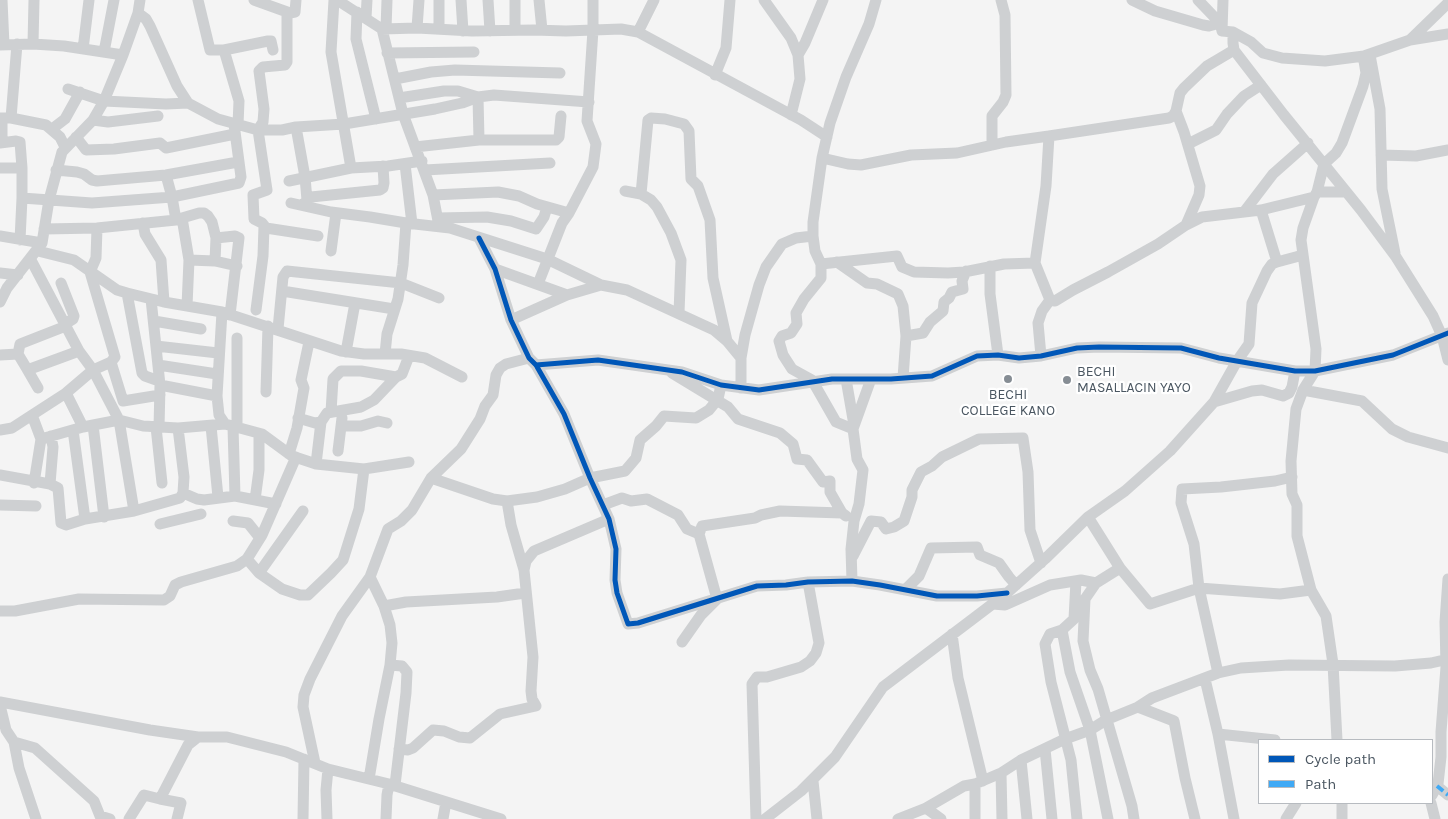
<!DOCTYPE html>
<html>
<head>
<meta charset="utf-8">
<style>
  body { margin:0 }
  #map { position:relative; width:1448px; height:819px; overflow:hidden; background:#f4f4f4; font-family:Karla,sans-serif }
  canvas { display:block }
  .legend { position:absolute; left:1258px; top:739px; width:175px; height:65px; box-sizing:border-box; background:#fff; border:1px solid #b7bbc0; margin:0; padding:6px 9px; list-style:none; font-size:15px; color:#4a5661 }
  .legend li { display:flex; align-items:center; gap:10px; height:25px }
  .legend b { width:25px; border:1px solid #b7bbc0 }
</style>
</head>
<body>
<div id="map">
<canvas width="1448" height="819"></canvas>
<ul class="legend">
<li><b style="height:6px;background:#0057b8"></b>Cycle path</li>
<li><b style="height:6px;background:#3fa9f5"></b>Path</li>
</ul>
</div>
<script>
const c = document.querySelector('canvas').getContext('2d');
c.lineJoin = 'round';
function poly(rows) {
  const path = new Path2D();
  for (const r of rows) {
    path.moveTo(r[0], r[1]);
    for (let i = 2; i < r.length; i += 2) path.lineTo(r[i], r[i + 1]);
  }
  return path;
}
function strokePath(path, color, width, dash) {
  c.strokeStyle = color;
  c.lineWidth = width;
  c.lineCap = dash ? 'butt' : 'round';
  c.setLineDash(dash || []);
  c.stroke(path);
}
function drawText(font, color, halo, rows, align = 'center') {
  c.font = font + ' Karla,sans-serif';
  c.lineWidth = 4.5;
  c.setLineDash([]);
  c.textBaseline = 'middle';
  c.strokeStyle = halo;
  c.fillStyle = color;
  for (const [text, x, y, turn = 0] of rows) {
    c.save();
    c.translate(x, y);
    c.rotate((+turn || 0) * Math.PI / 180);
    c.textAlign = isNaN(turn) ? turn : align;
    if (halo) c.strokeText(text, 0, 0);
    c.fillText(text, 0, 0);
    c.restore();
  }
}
strokePath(poly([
  [2,0,4,45],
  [198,0,210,50,224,50],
  [254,0,290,13,295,12,296,0],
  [334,0,331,52,351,168],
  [337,0,382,29,403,114,433,195,439,226],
  [439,0,439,29],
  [461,0,463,31],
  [488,0,490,31],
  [515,0,515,30],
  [539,0,542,30],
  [764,0,791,38,798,55,800,79,791,115],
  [1132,0,1155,11,1203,25,1209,26,1220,23],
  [1198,0,1220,23,1222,31,1233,32,1251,42,1263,53,1282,58,1325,61,1364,56,1410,40,1448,34],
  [287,12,287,62,285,65,263,67,259,71,264,109,263,122,258,130,267,190,253,195,254,219,262,223,266,228,318,236],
  [357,12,356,39,376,119],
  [138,13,146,19,150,26,177,86,188,103,218,119,258,130,282,130,296,127,344,124,435,109,462,103,478,97,494,95,589,102],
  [366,18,367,0],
  [417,28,419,0],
  [382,29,417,28,472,31,534,30,566,31,621,29,638,32,801,120,827,137],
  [386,29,387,0],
  [1222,31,1223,0],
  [638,32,654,0],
  [1233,32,1233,43,1234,50,1284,115,1361,210,1396,257,1433,316,1442,336,1448,360],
  [1410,40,1448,3],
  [33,44,34,0],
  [0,45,33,44,64,46,123,55],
  [83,49,89,0],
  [1234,50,1207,66,1184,88,1180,93,1176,111,1173,116,1169,118,1049,136,1046,186,1035,263,1050,300,1055,301,1073,290,1108,272,1158,244,1186,225,1202,217,1261,210,1314,197],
  [104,52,114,0],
  [387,53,474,52],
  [798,55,805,43,823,0],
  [1370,55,1380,109,1382,189,1395,253],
  [715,75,726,48,730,0],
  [395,79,431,72,455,70,560,73],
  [68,89,104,101,166,104,188,103],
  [399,98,444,91,458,91,478,97,479,140],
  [1176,111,1184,132,1200,186,1199,195,1186,225],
  [0,118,11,118,46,125,60,137,65,147],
  [11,118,17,44],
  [93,120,108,122,158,116],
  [238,125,239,101,224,50,268,41,271,41,273,50],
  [296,127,305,177,307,200],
  [52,129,65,119,80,92],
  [76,137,86,150,114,149,160,143,166,148,235,134],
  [2,142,2,118],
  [0,143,16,141,20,142,22,168],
  [1188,144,1216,130,1227,114,1244,96,1261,85],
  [992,145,992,116,1003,102,1006,95,1005,15,1001,0],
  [415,147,479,140,556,140,559,137,561,116],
  [1381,155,1416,156,1448,150],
  [822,158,848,164,861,165,911,155,957,153,1006,142,1049,136],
  [405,164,412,224],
  [0,168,22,168,22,198,92,203,172,197,239,183,241,177,234,124],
  [56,170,77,172,84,174,92,180,97,181,166,175,238,162],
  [425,170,550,163],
  [166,175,172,197,176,220],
  [289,181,351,168,388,166,422,161],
  [625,191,641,194,651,200,657,207,671,233,681,260,679,313],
  [1317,192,1324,164,1336,153,1342,143,1363,86,1366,73,1364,61],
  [641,194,648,120,651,118,665,119,684,124,689,131,691,179,698,186,710,220,713,278,727,341],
  [433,195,498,192,519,196,537,204,569,213],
  [291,203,331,212,370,217,406,223,450,228,547,259,601,285,627,290,714,330,727,341,741,358],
  [302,205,311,197,380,190,383,188,384,183,383,166],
  [1261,210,1277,262],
  [1244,212,1273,174,1308,143],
  [182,218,199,213,204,213,208,216,212,222,216,238,215,261],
  [438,218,487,217,511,221,536,229,544,217,547,207],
  [143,223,145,234,161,260,164,302],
  [44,229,97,228,176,220,182,218,189,260,187,306],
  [0,236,42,243],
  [813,236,815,251,821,264],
  [216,238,235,236,239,238,230,315],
  [479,238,495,269,511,320,529,358,536,365,564,414,590,478,609,519,616,549,615,580,617,593,628,624,638,623,757,586,786,585,808,582,852,581,880,585,937,596,977,596,1007,593],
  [20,240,22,198],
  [38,251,74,260,117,290,127,293,164,302,222,312,341,351,364,354,401,354,425,358,462,377],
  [331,251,336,213],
  [31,260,79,351,93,370,119,420,134,511],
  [189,260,215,261,237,266],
  [837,262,867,283,877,284,898,294,903,306,906,336,903,378],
  [990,266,990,294,998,355],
  [495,269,567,295],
  [0,273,18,275],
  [61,283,74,316,73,319,65,324],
  [538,284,562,223,569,213,593,167,596,144,587,121,593,30,593,0],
  [282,291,394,309],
  [127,293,142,373,145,376,159,381],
  [151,299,160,385,159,428],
  [0,302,7,288,42,243,49,200,62,152,93,120,104,101,123,55,138,13,140,0],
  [256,310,263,256,264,226],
  [222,312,217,396,219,415,225,424],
  [511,320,567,295,601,285],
  [154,321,201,329],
  [278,329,283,277,287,271,401,283,439,298],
  [906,336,923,333,930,322,943,311,944,302,949,298,952,292,963,289,962,281,966,271],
  [156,346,218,353],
  [346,352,355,303],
  [18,354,20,344,66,326],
  [385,354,387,334,398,299,403,265,406,223],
  [0,355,18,354,27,369,30,369,79,351],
  [1041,356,1038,323,1042,311,1050,300],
  [111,362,123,401,160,395],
  [158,365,217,374],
  [536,365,598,360,682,372,721,385,759,390,832,379,891,379,932,376,977,356,998,355,1019,358,1041,356,1077,348,1099,347,1181,348,1219,358,1295,371,1315,371,1393,355,1448,333],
  [27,369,38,388],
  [672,373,728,407,738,419,780,433,793,444,797,459,807,460,823,482,830,481,830,492,842,513,846,516],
  [846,379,854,425],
  [160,385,217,396],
  [741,388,741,358,745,335,759,285,766,267,782,244,796,238,813,236,813,222,822,158,830,123,846,77,869,24,876,0],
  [1303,390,1362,401,1392,429,1408,437,1448,448],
  [266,392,268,326],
  [66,393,83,427],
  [1214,402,1252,391,1262,390,1283,396,1289,393,1292,387,1295,371],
  [331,412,333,379,341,371,361,371,396,377],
  [32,415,66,393,93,370,111,362,115,357,90,272,96,258,97,228],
  [298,418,315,423,321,422,327,413,361,407,374,400,396,377,402,374,409,356],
  [93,425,104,517],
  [211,426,218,497],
  [342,426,361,426,378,421,387,423],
  [156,427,162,483],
  [233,427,235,496],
  [237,428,237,338],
  [853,429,871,379],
  [0,430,12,428,32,415,41,439,83,427,119,420,143,426,178,428],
  [73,430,85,519,134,511,180,498,183,493,184,477,178,428,225,424,262,434,292,456,316,464,364,469,409,462],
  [338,451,342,418],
  [289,454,297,428,304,388,301,380,309,342],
  [316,464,321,422],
  [0,475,50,484,53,447,51,436],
  [431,478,493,499,507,501,537,497,565,489,590,478,625,471,636,458,640,440,656,426,664,416,696,418,709,410,718,399,721,385],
  [34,483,41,439],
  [50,484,58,488,61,523,66,525,85,519],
  [183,493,197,499,204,500,235,496,276,504],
  [255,500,259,470,259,434],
  [0,505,36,506],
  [603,505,622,498,631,501,647,499,678,515,687,529,699,534,702,526,755,518,761,515,780,511,842,513],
  [1088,517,1120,568,1150,604,1199,588,1280,594,1311,590],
  [233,521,248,523,260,538],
  [160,524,201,514],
  [853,556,871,521,881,522,886,529,894,527,904,521,912,497,912,490,921,472,932,466,942,457,979,439,1023,438,1028,472,1030,530,1041,563],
  [247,559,259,573,303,511],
  [524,570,526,561,534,551,609,519],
  [259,573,282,589,300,595,308,595,331,573,343,560,359,509,364,469],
  [852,581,851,549,854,521,859,504,863,470,857,459,853,429,836,422,812,380,792,369,783,355,779,341,782,336,791,333,797,324,796,313,804,299,821,278,821,264,897,256,902,267,914,272,948,273,964,272,1004,264,1035,263],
  [1076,581,1074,619,1062,630,1070,672,1090,730,1108,819],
  [1096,583,1085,599,1083,641,1090,670,1098,689,1132,806,1134,819],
  [905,590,919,576,931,548,977,547,980,555,999,563,1009,577,1016,585],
  [993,604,1005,605,1050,585,1081,580,1096,583,1120,568],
  [384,606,406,602,497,597,525,593],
  [0,611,15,611,79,599,164,600,170,596,175,585,181,582,237,566,247,559,262,535,296,457],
  [1062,630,1050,634,1045,644,1051,682,1071,760,1077,819],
  [952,634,958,678,983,781],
  [682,642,701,615,717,599,699,534],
  [390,665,402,666,407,672,406,693,395,785],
  [1218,673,1199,588,1194,544,1181,503,1182,489,1221,487,1275,481,1292,477],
  [1205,679,1218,734,1234,819],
  [0,702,150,730,198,737,227,737,286,752,328,769,389,784,501,819],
  [0,705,6,730,14,742,19,768,36,819],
  [1138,707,1174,721,1185,778,1195,819],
  [1218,734,1275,740],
  [1337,740,1333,664,1326,616,1311,590,1297,536,1297,505,1292,494,1291,461,1296,409,1303,390,1315,371,1316,349,1301,240,1303,228,1314,197,1317,192,1346,192],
  [14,742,35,748,94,801,100,816,110,819],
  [399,749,408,750,413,748,433,730,444,731,459,737,470,738,500,714,536,706,532,699,531,691,533,657,524,570,511,525,507,501],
  [1045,749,1052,819],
  [1021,760,1027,819],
  [315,763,303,707,304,695,310,679,342,616,370,577,388,529,401,521,412,510,431,478,461,449,480,419,485,406,493,395,496,375,500,368,506,364,529,358],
  [1001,773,1002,819],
  [369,779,379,719,390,665,392,643,390,625,384,606,370,577],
  [813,781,817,819],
  [975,784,975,819],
  [1437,786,1448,795],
  [1432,795,1438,784,1441,757,1441,732,1446,667,1445,622,1448,579],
  [160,799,181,803,177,819],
  [1342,803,1342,819],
  [1431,803,1435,819],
  [926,808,941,819],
  [129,819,144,795,160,799,188,745,198,737],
  [303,819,304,759],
  [327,819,326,790,328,769],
  [386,819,387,795,389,784],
  [443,819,446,802],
  [756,819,752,684,757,677,767,677,801,667,810,661,816,653,819,643,808,582],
  [765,819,801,791,835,757,883,687,1007,593,1045,559,1088,517,1125,491,1170,451,1214,402,1237,361,1249,344,1252,303,1267,271,1272,264,1277,262,1303,255],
  [898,819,926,808,964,786,975,784,1001,773,1021,760,1065,739,1090,730,1106,720,1138,707,1152,698,1218,673,1241,668,1289,665,1395,666,1431,663,1448,659],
  [1286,819,1296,803]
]), '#ced0d2', 11);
strokePath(poly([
  [1437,786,1448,795]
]), '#3fa9f5', 4, [8, 4]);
strokePath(poly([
  [479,238,495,269,511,320,529,358,536,365,564,414,590,478,609,519,616,549,615,580,617,593,628,624,638,623,757,586,786,585,808,582,852,581,880,585,937,596,977,596,1007,593],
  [536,365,598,360,682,372,721,385,759,390,832,379,891,379,932,376,977,356,998,355,1019,358,1041,356,1077,348,1099,347,1181,348,1219,358,1295,371,1315,371,1393,355,1448,333]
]), '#0057b8', 5);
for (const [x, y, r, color] of [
  [1008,379,5,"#868d94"],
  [1067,380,5,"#868d94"]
]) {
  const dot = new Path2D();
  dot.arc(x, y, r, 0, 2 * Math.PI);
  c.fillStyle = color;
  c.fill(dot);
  strokePath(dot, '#fff', 2);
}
drawText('14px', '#4a5661', '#fff', [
  ["BECHI",1077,372],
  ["MASALLACIN YAYO",1077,388],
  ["BECHI",1008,395,"center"],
  ["COLLEGE KANO",1008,411,"center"]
], 'left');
</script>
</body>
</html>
